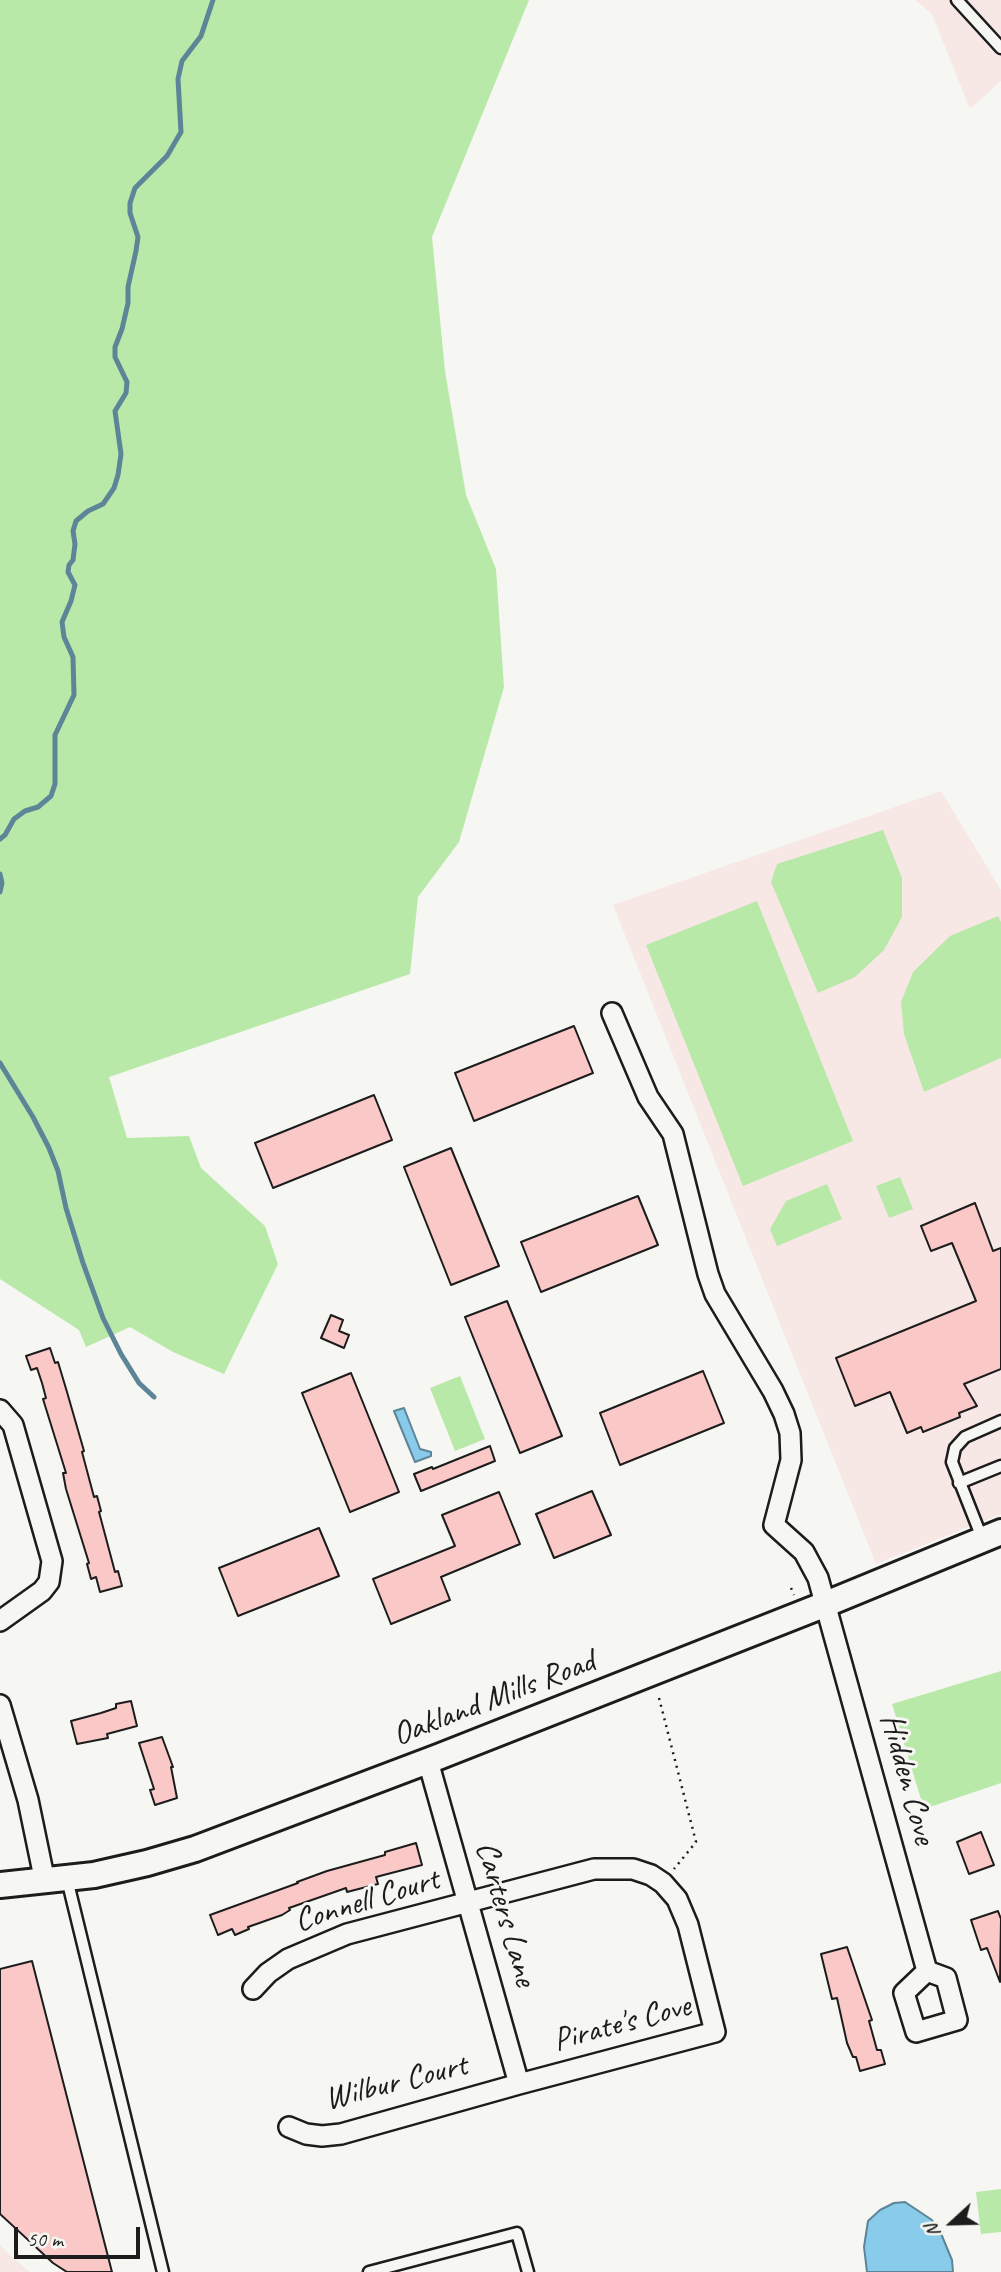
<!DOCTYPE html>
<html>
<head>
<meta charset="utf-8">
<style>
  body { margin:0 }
  #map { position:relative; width:1001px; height:2272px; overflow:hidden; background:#f6f6f2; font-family:Caveat,sans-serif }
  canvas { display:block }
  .north { position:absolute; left:917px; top:2188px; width:70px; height:70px; -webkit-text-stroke:5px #f6f6f2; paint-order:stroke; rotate:248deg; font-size:19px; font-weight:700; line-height:28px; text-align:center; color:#1c1c1c }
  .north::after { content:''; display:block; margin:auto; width:24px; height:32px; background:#1c1c1c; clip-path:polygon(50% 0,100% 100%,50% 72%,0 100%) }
  .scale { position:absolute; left:14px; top:2227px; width:126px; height:32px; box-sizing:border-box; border:4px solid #1c1c1c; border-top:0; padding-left:9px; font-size:21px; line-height:24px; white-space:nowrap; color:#1c1c1c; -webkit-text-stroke:5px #f6f6f2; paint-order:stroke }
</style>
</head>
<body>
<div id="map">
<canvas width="1001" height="2272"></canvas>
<div class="north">N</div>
<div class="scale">50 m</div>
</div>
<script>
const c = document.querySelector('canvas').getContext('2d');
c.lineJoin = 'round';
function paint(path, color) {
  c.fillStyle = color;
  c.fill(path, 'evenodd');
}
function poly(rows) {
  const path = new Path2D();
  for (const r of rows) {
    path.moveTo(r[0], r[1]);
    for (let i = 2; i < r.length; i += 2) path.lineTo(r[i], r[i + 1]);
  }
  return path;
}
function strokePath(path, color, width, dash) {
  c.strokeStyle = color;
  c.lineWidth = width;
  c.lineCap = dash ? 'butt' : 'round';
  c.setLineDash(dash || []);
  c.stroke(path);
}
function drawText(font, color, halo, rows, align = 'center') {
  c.font = font + ' Caveat,sans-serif';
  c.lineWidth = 6;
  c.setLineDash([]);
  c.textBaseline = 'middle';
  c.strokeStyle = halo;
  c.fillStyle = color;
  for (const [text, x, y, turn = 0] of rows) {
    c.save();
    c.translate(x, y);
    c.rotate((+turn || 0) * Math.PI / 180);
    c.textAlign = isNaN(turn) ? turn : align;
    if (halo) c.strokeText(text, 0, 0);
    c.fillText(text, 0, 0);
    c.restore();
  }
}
paint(poly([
  [915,0,1001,0,1001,81,970,109,932,14],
  [941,791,1001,890,1001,1514,876,1564,613,905],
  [0,2245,13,2258,30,2272,0,2272]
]), '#f7e8e5');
paint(poly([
  [0,0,529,0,432,237,445,371,466,495,496,569,504,687,459,842,418,897,410,974,109,1077,127,1138,189,1136,201,1168,265,1226,278,1264,224,1374,173,1352,130,1327,86,1347,79,1330,0,1279],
  [883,830,902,878,902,917,884,950,855,977,818,993,771,882,777,864],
  [757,901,853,1141,743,1186,646,945],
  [998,916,1001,922,1001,1058,924,1092,904,1034,901,1002,913,972,950,936],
  [900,1177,913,1209,889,1218,876,1186],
  [827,1184,842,1219,777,1246,770,1229,786,1201],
  [460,1376,485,1439,455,1451,430,1388],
  [1001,1671,1001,1783,924,1809,892,1704],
  [1001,2189,1001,2232,981,2234,976,2192]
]), '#b9e9a9');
const water = poly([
  [404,1408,420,1449,431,1452,431,1456,415,1462,394,1411,404,1408],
  [905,2202,932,2220,942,2236,952,2260,953,2272,867,2272,864,2247,868,2221,880,2210,894,2203,905,2202]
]);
paint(water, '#89cbea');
strokePath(water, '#5d8598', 2);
strokePath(poly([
  [0,839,5,835,14,819,25,811,38,807,51,796,55,784,55,735,74,695,73,657,64,637,62,622,71,601,75,585,68,572,69,565,73,560,75,544,73,531,76,521,88,511,103,504,114,488,118,475,121,454,115,411,126,393,127,382,115,357,115,347,122,329,128,303,128,287,136,251,138,237,130,213,130,203,135,188,167,156,181,132,178,79,182,61,201,36,213,0],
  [0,874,2,883,0,892],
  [0,1063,33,1117,49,1148,58,1171,66,1208,83,1263,103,1318,121,1354,139,1383,154,1397]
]), '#5d8598', 5);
const building = poly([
  [574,1026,593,1073,474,1121,455,1073,574,1026],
  [374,1095,392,1140,273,1188,255,1143,374,1095],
  [451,1148,499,1266,451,1285,404,1167,451,1148],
  [638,1196,658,1245,541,1292,521,1242,638,1196],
  [975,1203,993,1251,1001,1248,1001,1369,964,1384,977,1406,959,1413,960,1417,923,1432,921,1427,907,1433,890,1392,855,1406,836,1358,976,1301,952,1243,931,1251,921,1226,975,1203],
  [507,1301,562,1436,520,1453,465,1317,507,1301],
  [331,1315,343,1320,339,1331,349,1335,344,1348,321,1338,331,1315],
  [50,1348,55,1363,58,1362,67,1392,84,1451,82,1452,94,1497,97,1496,101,1511,99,1512,115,1572,118,1571,122,1586,100,1592,96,1577,91,1579,87,1564,89,1563,66,1489,63,1473,66,1473,43,1399,46,1398,42,1383,37,1368,31,1370,26,1356,50,1348],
  [703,1371,724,1423,620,1465,600,1413,703,1371],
  [351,1373,399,1492,350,1512,302,1393,351,1373],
  [490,1446,495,1461,421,1491,414,1474,432,1467,433,1469,490,1446],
  [592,1491,611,1535,554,1558,536,1514,592,1491],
  [499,1492,520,1544,441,1577,450,1600,391,1624,373,1579,455,1546,442,1515,499,1492],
  [319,1528,339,1576,238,1616,219,1568,319,1528],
  [131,1701,137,1726,107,1734,108,1738,77,1744,71,1721,101,1713,116,1708,116,1704,131,1701],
  [162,1737,173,1767,171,1767,177,1798,155,1805,150,1790,154,1789,139,1743,162,1737],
  [981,1832,994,1865,969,1874,957,1842,981,1832],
  [416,1843,422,1865,376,1877,378,1884,347,1892,346,1888,289,1908,290,1910,282,1915,248,1927,249,1929,235,1935,232,1929,218,1935,210,1915,298,1883,297,1882,327,1871,385,1855,385,1852,416,1843],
  [998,1911,1001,1919,1000,1982,987,1948,981,1950,971,1920,998,1911],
  [847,1947,872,2020,869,2021,877,2050,881,2050,885,2064,860,2071,856,2057,853,2057,847,2043,837,1998,832,1999,821,1954,847,1947],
  [32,1961,112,2272,67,2272,53,2263,0,2214,0,1969,32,1961]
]);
paint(building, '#fac9c7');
strokePath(building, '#1c1c1c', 2);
const service = poly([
  [957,0,1001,48],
  [959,1483,1001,1466],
  [982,1538,952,1462,955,1448,965,1437,1001,1421],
  [67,1879,163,2272],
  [369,2272,517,2233,528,2272]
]);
const minor = poly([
  [612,1013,648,1097,673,1134,708,1274,715,1294,773,1391,784,1414,790,1433,791,1460,774,1525,804,1552,818,1578,927,1971,946,1978,957,2020,916,2032,904,1993,927,1971],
  [0,1410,13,1425,52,1561,49,1582,42,1591,0,1621],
  [0,1705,28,1800,45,1882],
  [428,1761,519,2084],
  [253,1989,268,1973,288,1959,347,1934,594,1869,633,1869,651,1875,663,1883,677,1899,688,1925,715,2032,519,2084,341,2134,322,2136,306,2134,289,2127]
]);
const tertiary = poly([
  [0,1885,94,1875,147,1863,195,1849,438,1757,826,1604,1001,1532]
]);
strokePath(service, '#1c1c1c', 15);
strokePath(minor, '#1c1c1c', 24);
strokePath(tertiary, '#1c1c1c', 30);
strokePath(poly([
  [791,1588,794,1595],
  [659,1698,696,1842,674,1869]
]), '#1c1c1c', 2.5, [2, 5]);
strokePath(service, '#f6f6f2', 10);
strokePath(minor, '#f6f6f2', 19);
strokePath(tertiary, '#f6f6f2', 24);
drawText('33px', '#1c1c1c', '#f6f6f2', [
  ["Oakland Mills Road",494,1699,-21],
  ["Hidden Cove",907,1779,75],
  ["Connell Court",367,1901,-17],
  ["Carters Lane",505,1914,74],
  ["Pirate's Cove",622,2024,-15],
  ["Wilbur Court",396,2083,-14]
]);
</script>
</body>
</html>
